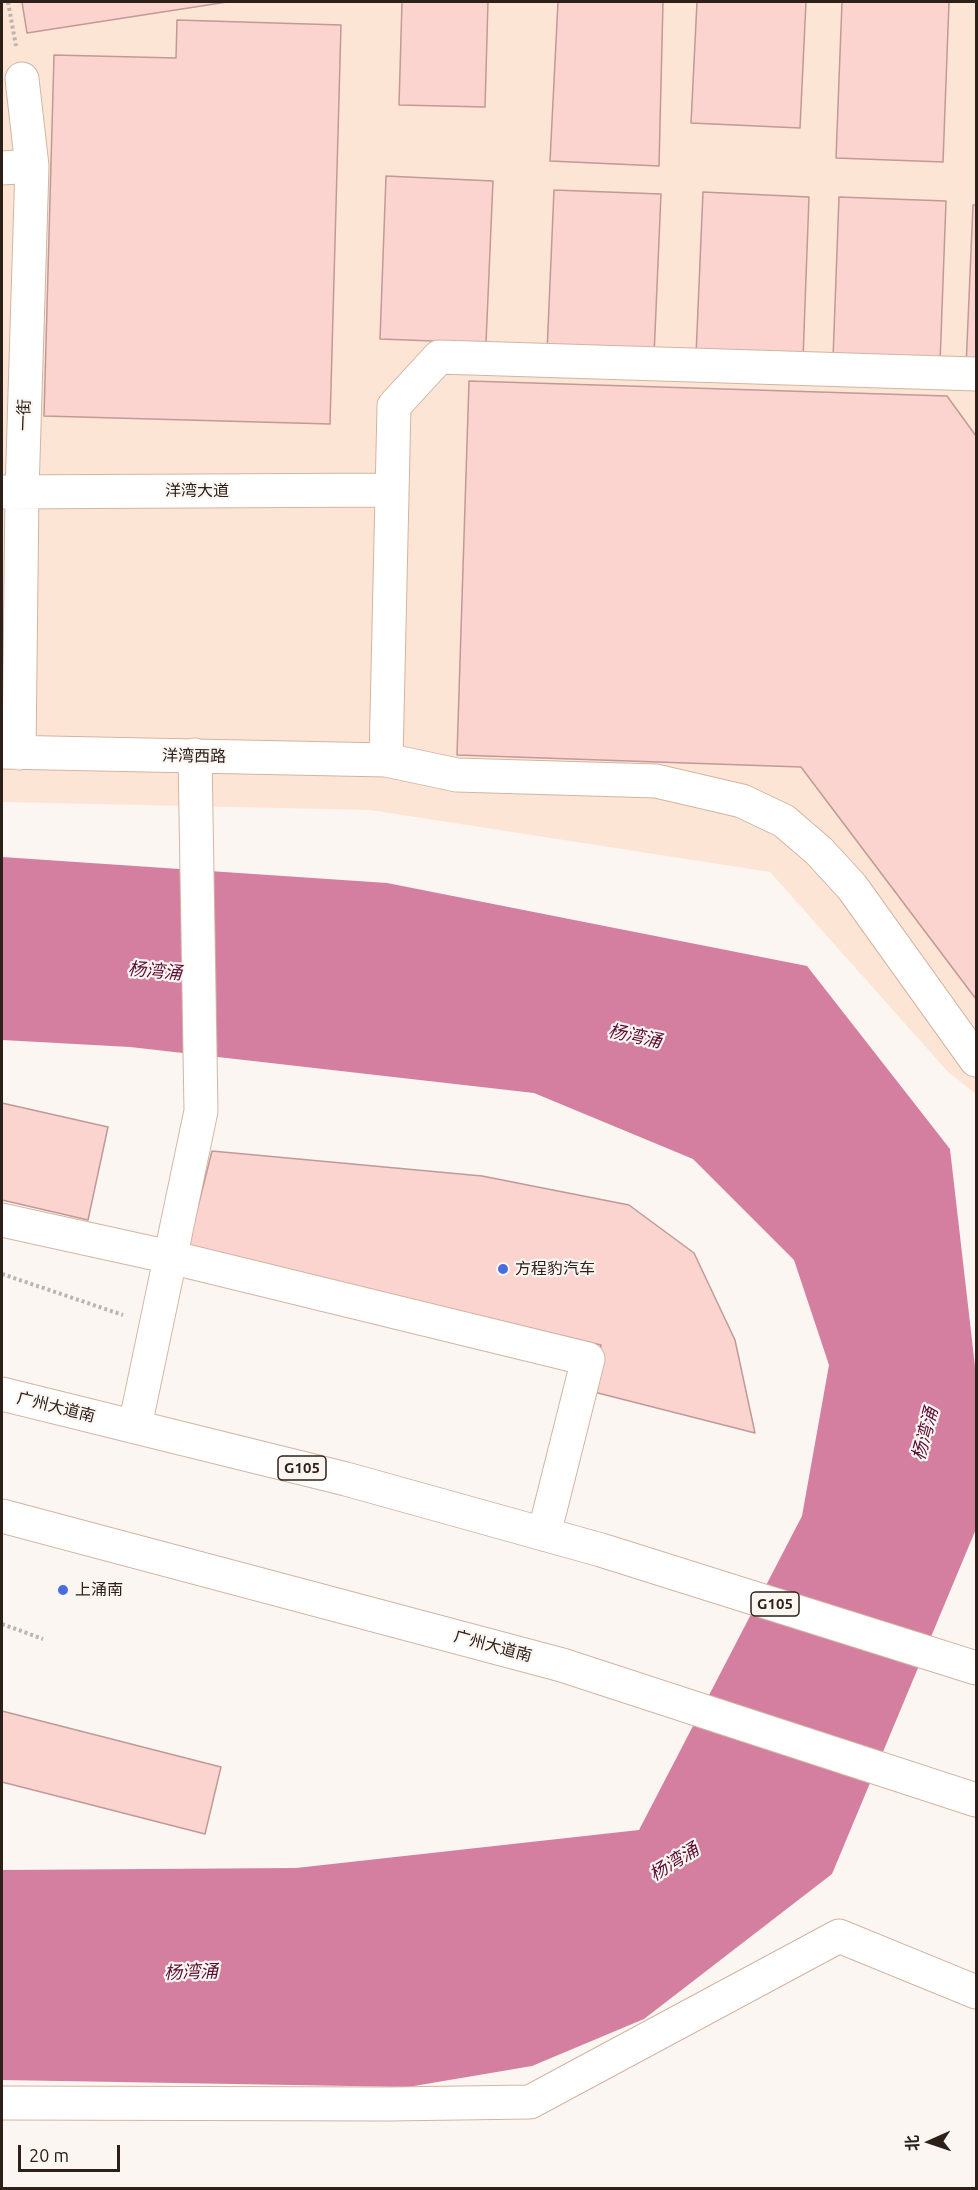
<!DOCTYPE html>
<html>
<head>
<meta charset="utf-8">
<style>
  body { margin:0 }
  #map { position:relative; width:978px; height:2190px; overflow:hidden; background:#fcf6f2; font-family:Ubuntu,"Noto Sans SC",sans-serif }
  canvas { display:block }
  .frame { position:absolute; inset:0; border:3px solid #2c2019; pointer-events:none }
  .north { position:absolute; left:900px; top:2112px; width:60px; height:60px; -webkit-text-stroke:4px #fcf6f2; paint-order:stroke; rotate:267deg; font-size:16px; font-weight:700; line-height:24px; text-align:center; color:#2c2019 }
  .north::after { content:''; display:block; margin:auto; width:21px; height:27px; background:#2c2019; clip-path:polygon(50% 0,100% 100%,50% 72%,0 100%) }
  .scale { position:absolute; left:18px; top:2145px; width:102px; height:27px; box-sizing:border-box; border:3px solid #2c2019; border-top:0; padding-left:8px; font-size:18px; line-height:21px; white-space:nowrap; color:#2c2019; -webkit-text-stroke:4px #fcf6f2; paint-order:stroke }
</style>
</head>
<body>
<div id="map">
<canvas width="978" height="2190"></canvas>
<div class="frame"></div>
<div class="north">北</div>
<div class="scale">20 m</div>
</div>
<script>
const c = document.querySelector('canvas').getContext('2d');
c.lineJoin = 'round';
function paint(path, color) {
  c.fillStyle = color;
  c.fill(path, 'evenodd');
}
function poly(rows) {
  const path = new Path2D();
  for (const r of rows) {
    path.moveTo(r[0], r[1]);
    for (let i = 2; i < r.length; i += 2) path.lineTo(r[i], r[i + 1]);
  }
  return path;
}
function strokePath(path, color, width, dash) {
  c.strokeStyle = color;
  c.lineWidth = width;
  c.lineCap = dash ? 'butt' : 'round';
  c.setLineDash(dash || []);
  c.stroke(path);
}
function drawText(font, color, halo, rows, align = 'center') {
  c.font = font + ' Ubuntu,"Noto Sans SC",sans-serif';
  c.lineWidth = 4.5;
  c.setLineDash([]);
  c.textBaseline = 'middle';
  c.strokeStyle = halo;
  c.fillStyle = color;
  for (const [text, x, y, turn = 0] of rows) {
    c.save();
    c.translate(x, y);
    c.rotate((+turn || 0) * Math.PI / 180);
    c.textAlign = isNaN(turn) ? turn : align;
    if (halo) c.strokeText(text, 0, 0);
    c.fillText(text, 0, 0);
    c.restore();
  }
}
paint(poly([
  [2,2,976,2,976,1094,948,1072,770,872,370,810,2,802]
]), '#fde5d6');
paint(poly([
  [2,857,387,883,807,966,950,1149,976,1375,976,1529,832,1874,644,2019,532,2066,408,2087,2,2080,2,1870,296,1868,639,1830,802,1516,829,1365,794,1260,693,1159,534,1093,130,1047,2,1040]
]), '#d57fa0');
const building = poly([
  [22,2,227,2,27,33,22,2],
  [402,2,488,2,485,107,399,105,402,2],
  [558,2,663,2,659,166,550,161,558,2],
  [697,2,806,2,800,128,691,123,697,2],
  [842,2,949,2,943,162,836,158,842,2],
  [177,20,341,25,330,424,44,416,54,55,176,58,177,20],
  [386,176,493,181,486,343,380,339,386,176],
  [554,190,661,194,654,356,547,352,554,190],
  [703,192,809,197,803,359,696,355,703,192],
  [839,197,946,201,940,363,833,359,839,197],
  [973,205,976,205,976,368,966,367,973,205],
  [469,381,947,396,976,436,976,999,801,767,457,755,469,381],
  [2,1103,108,1127,88,1220,2,1200,2,1103],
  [212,1151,482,1176,629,1205,694,1253,735,1340,755,1433,590,1391,601,1345,188,1246,212,1151],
  [2,1711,221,1767,205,1834,2,1782,2,1711]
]);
paint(building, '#fbd3cf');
strokePath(building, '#bf9a96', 1.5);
const minor = poly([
  [2,168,32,166],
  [2,492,392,490],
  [2,752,386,760,457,775,656,781,742,801,784,821,819,851,852,887,976,1060],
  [19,753,22,492,32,166,22,79],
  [386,760,394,406,439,357,976,374],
  [2,1220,170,1257,588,1359,544,1534],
  [135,1426,201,1111,195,755],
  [2,2103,390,2104,530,2102,839,1936,976,1992]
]);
const highway = poly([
  [2,1394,346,1479,601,1550,976,1668],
  [2,1516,562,1665,976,1800]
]);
strokePath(minor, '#d3b4a1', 35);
strokePath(highway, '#d3b4a1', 35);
strokePath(poly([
  [8,2,16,46],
  [2,1274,123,1315],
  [2,1624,43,1639]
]), '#bcb4af', 4, [3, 3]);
strokePath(minor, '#fff', 33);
strokePath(highway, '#fff', 33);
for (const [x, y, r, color] of [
  [503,1269,6,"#476de0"],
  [63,1590,6,"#476de0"]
]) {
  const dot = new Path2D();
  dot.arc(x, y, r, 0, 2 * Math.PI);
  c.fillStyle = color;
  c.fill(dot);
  strokePath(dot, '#fcf6f2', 2);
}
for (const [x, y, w] of [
  [302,1468,48],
  [775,1604,48]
]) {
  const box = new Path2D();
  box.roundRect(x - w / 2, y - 12, w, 24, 4.5);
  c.fillStyle = '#fcf6f2';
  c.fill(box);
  strokePath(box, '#2c2019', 1.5);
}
drawText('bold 15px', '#2c2019', null, [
  ["G105",302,1468],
  ["G105",775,1604]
]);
drawText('16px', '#2c2019', '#fcf6f2', [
  ["一街",24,415,-88],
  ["洋湾大道",197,491],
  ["洋湾西路",194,756,1],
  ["广州大道南",56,1407,14],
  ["广州大道南",493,1646,15]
]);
drawText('16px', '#2c2019', '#fcf6f2', [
  ["方程豹汽车",515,1269],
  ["上涌南",75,1590]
], 'left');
drawText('italic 18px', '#5a0d34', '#fcf6f2', [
  ["杨湾涌",155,971,5],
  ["杨湾涌",635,1036,12],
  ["杨湾涌",925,1434,-75],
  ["杨湾涌",674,1862,-32],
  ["杨湾涌",191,1972,-2]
]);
</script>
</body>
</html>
